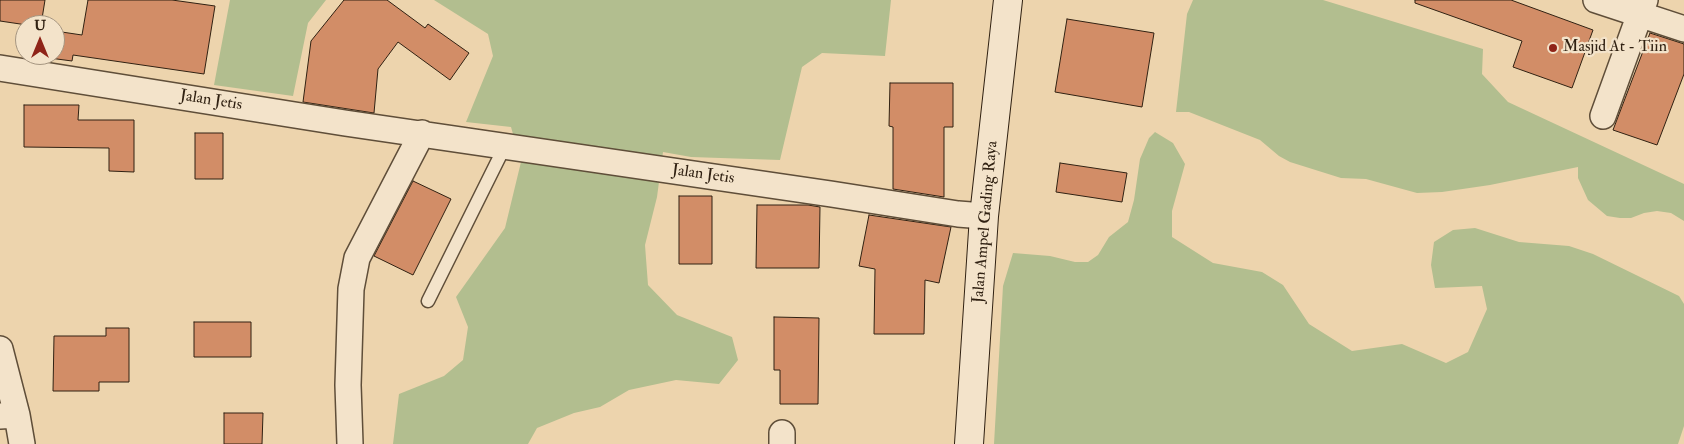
<!DOCTYPE html>
<html>
<head>
<meta charset="utf-8">
<style>
  body { margin:0 }
  #map { position:relative; width:1684px; height:444px; overflow:hidden; background:#edd4ad; font-family:"IM FELL Double Pica",serif }
  canvas { display:block }
  .north { position:absolute; left:15px; top:15px; width:50px; height:50px; box-sizing:border-box; background:#f3e3ca; border:1px solid #a59580; border-radius:50%; rotate:0deg; font-size:14px; font-weight:700; line-height:20px; text-align:center; color:#302112 }
  .north::after { content:''; display:block; margin:auto; width:18px; height:22px; background:#8f2418; clip-path:polygon(50% 0,100% 100%,50% 72%,0 100%) }
</style>
</head>
<body>
<div id="map">
<canvas width="1684" height="444"></canvas>
<div class="north">U</div>
</div>
<script>
const c = document.querySelector('canvas').getContext('2d');
c.lineJoin = 'round';
function paint(path, color) {
  c.fillStyle = color;
  c.fill(path, 'evenodd');
}
function poly(rows) {
  const path = new Path2D();
  for (const r of rows) {
    path.moveTo(r[0], r[1]);
    for (let i = 2; i < r.length; i += 2) path.lineTo(r[i], r[i + 1]);
  }
  return path;
}
function strokePath(path, color, width, dash) {
  c.strokeStyle = color;
  c.lineWidth = width;
  c.lineCap = dash ? 'butt' : 'round';
  c.setLineDash(dash || []);
  c.stroke(path);
}
function drawText(font, color, halo, rows, align = 'center') {
  c.font = font + ' "IM FELL Double Pica",serif';
  c.lineWidth = 4.5;
  c.setLineDash([]);
  c.textBaseline = 'middle';
  c.strokeStyle = halo;
  c.fillStyle = color;
  for (const [text, x, y, turn = 0] of rows) {
    c.save();
    c.translate(x, y);
    c.rotate((+turn || 0) * Math.PI / 180);
    c.textAlign = isNaN(turn) ? turn : align;
    if (halo) c.strokeText(text, 0, 0);
    c.fillText(text, 0, 0);
    c.restore();
  }
}
paint(poly([
  [230,0,326,0,308,23,293,96,214,85],
  [434,0,891,0,885,56,822,53,802,67,780,160,691,157,663,152,657,197,645,245,648,285,677,315,732,337,738,360,719,384,676,380,629,390,600,407,574,413,537,428,528,444,393,444,399,394,444,376,463,360,468,327,456,297,505,228,521,162,511,127,466,122,493,56,488,34],
  [1193,0,1323,0,1483,49,1482,74,1508,102,1684,184,1684,221,1671,213,1657,211,1644,213,1631,218,1620,218,1607,216,1588,200,1578,178,1578,167,1490,185,1442,192,1417,193,1366,179,1341,178,1290,162,1279,156,1260,140,1189,112,1176,112,1187,14],
  [1155,132,1173,143,1185,164,1172,211,1172,237,1213,263,1262,272,1283,285,1309,324,1352,351,1402,344,1446,363,1468,352,1487,309,1482,286,1435,288,1431,265,1434,242,1453,230,1475,228,1519,242,1569,246,1593,254,1679,296,1684,304,1684,426,1678,444,994,444,1003,286,1013,253,1050,256,1075,262,1088,262,1098,255,1109,237,1128,222,1134,200,1140,159,1149,138]
]), '#b2be8f');
const building = poly([
  [0,0,45,0,41,25,27,25,0,21,0,0],
  [88,0,172,0,215,6,204,74,73,55,72,61,42,57,42,55,55,55,55,31,82,35,88,0],
  [344,0,387,0,425,28,428,24,469,53,450,80,398,42,378,69,374,113,303,102,311,41,344,0],
  [1415,0,1511,0,1593,30,1572,88,1513,67,1522,41,1415,3,1415,0],
  [1067,19,1154,33,1142,107,1055,92,1067,19],
  [1650,33,1684,44,1684,74,1657,145,1613,130,1650,33],
  [890,83,953,83,953,127,944,127,944,197,893,189,893,127,889,126,890,83],
  [24,105,79,105,78,120,134,120,134,172,109,171,109,148,24,147,24,105],
  [195,133,223,133,223,179,195,179,195,133],
  [1060,163,1127,173,1122,202,1056,192,1060,163],
  [413,181,451,199,413,275,374,256,413,181],
  [679,196,712,196,712,264,679,264,679,196],
  [757,205,808,205,820,207,819,268,756,268,757,205],
  [869,215,951,227,939,283,925,280,924,334,874,334,875,269,859,266,869,215],
  [774,317,819,318,818,404,780,404,780,370,774,370,774,317],
  [194,322,251,322,251,357,194,357,194,322],
  [106,328,129,328,129,382,99,382,99,391,53,391,54,336,106,336,106,328],
  [224,413,263,413,262,444,224,444,224,413]
]);
paint(building, '#d28d67');
strokePath(building, '#302112', 1);
const lane = poly([
  [428,301,505,146]
]);
const street = poly([
  [1596,0,1684,29],
  [0,68,345,123,831,194,958,214,984,216],
  [1603,116,1645,0],
  [0,349,17,415],
  [0,416,17,415,22,444],
  [350,444,348,385,351,289,357,258,422,133],
  [782,444,782,433]
]);
const secondary = poly([
  [969,444,984,216,1008,0]
]);
strokePath(lane, '#5f4e39', 15);
strokePath(street, '#5f4e39', 28);
strokePath(secondary, '#302112', 30);
strokePath(lane, '#f3e3ca', 12);
strokePath(street, '#f3e3ca', 25);
strokePath(secondary, '#f3e3ca', 28);
for (const [x, y, r, color] of [
  [1553,48,5,"#8f2418"]
]) {
  const dot = new Path2D();
  dot.arc(x, y, r, 0, 2 * Math.PI);
  c.fillStyle = color;
  c.fill(dot);
  strokePath(dot, '#f3e3ca', 2);
}
drawText('16px', '#302112', '#f3e3ca', [
  ["Masjid At - Tiin",1563,48]
], 'left');
drawText('16px', '#302112', '#f3e3ca', [
  ["Jalan Jetis",211,101,9],
  ["Jalan Jetis",703,175,8],
  ["Jalan Ampel Gading Raya",986,222,-85]
]);
</script>
</body>
</html>
